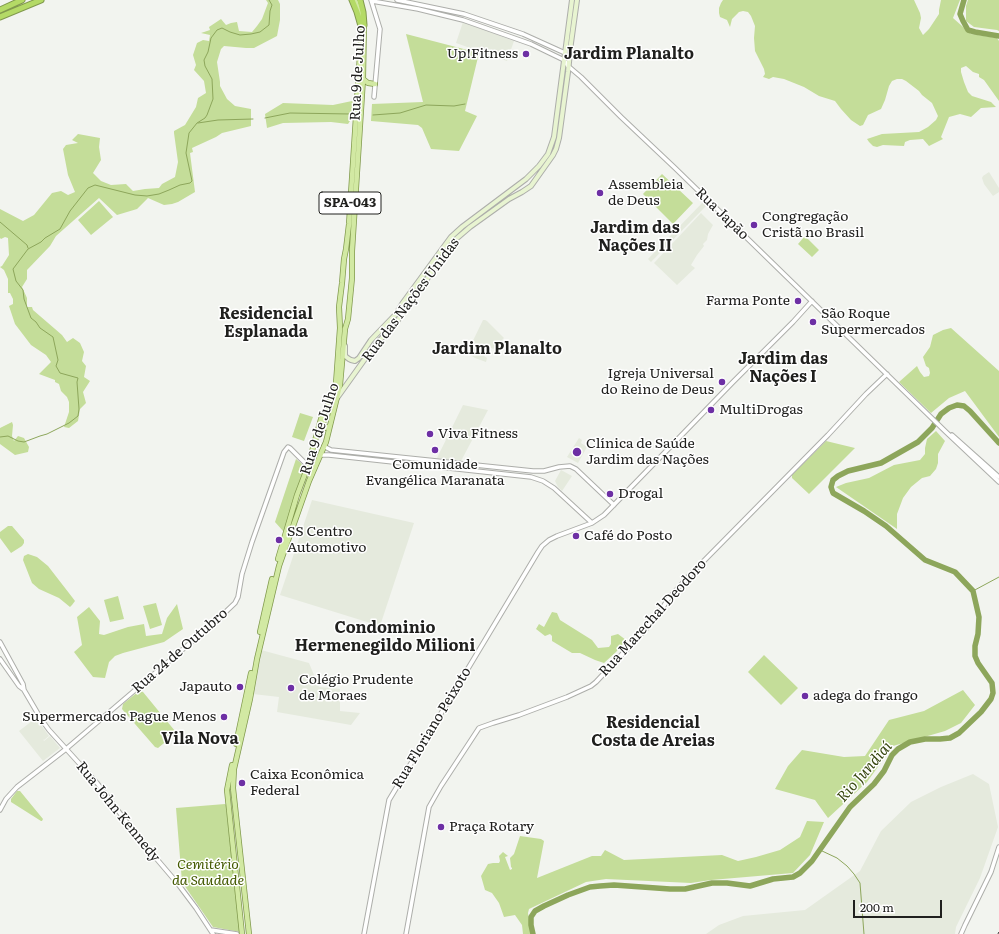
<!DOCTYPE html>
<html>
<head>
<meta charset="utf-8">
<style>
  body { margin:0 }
  #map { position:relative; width:999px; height:934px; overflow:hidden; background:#f2f4ef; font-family:Literata,serif }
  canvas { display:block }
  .scale { position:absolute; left:853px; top:900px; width:89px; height:18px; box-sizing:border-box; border:2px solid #20201e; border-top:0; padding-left:5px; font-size:12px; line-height:14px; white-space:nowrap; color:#20201e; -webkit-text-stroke:3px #fff; paint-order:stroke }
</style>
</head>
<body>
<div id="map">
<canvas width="999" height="934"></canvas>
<div class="scale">200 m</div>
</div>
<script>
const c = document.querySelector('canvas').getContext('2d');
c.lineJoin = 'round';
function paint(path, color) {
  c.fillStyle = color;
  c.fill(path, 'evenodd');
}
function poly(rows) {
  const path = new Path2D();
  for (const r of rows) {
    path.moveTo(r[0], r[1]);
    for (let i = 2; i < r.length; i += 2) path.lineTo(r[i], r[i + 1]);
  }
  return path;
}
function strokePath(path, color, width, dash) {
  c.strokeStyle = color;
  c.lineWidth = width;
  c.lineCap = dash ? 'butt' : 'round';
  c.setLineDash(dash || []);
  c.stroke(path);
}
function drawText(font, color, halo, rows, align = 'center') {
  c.font = font + ' Literata,serif';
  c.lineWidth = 3;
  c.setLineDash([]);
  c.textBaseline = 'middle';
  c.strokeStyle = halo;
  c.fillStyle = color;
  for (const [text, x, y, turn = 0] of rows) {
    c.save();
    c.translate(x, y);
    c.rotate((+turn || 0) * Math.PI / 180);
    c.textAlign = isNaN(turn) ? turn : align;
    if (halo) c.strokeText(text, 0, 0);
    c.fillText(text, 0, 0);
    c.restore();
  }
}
paint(poly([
  [463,22,514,41,507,61,456,43],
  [989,172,999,188,999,192,993,196,984,184,982,178,983,176],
  [703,202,707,205,651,262,648,259],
  [701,213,713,225,708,234,707,240,703,244,704,246,697,255,691,265,695,268,677,285,654,263],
  [483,320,485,320,487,321,504,338,493,349,490,347,484,356,487,358,486,362,475,358,467,353],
  [463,405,488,410,461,461,437,458],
  [579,438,582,440,581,443,587,447,578,463,567,457],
  [561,470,572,476,562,491,558,487,555,481],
  [312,500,414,523,380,626,280,595],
  [261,650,309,663,319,687,340,689,340,711,360,713,351,725,277,712,279,697,253,694,255,678],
  [36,718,49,736,44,740,43,739,44,741,50,736,60,748,43,761,19,731],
  [973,774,989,784,998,827,980,878,956,927,955,934,706,934,719,925,743,916,805,910,860,871,881,831,911,802,941,787]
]), '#e5eadd');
paint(poly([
  [266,0,278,0,280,4,280,20,277,36,254,48,246,48,224,46,221,49,217,62,220,82,220,86,227,99,235,106,251,109,251,126,222,133,216,137,192,148,193,152,190,153,195,192,178,202,172,204,164,205,148,198,137,209,117,215,99,198,56,236,50,246,27,270,27,279,22,287,27,298,27,307,32,307,33,310,62,335,67,342,73,338,80,343,84,352,82,361,86,366,84,377,90,381,83,392,86,403,80,409,78,421,69,428,64,427,69,412,69,402,67,397,61,391,59,384,55,382,55,380,39,374,51,362,46,355,31,345,15,324,9,306,13,304,13,299,10,293,8,293,8,279,4,270,0,267,2,266,9,255,8,238,5,237,1,239,0,238,0,209,23,221,34,215,52,193,61,191,68,195,75,192,68,175,63,149,66,145,78,143,72,140,78,134,100,138,99,147,101,160,93,173,101,181,111,185,126,184,133,191,145,189,159,188,162,184,175,177,178,162,174,133,174,131,185,125,196,107,198,98,206,93,204,81,194,70,196,65,193,55,197,43,203,40,209,41,210,35,201,33,210,30,209,27,221,19,226,25,231,23,237,22,239,31,252,32,257,26,262,19,268,3],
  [723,0,914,0,920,13,921,18,919,28,923,35,929,29,939,14,939,10,941,0,960,0,953,18,971,34,997,38,999,41,999,101,984,80,979,77,979,74,973,72,966,66,961,68,961,72,964,82,968,92,972,96,991,102,996,107,981,108,971,117,960,114,949,117,941,137,943,139,929,146,923,139,910,140,905,142,904,146,883,145,877,147,873,146,869,142,867,139,882,134,919,132,928,127,936,120,938,116,932,103,922,95,919,91,906,81,902,79,897,79,892,81,889,86,885,100,881,109,868,115,863,125,860,126,851,120,841,109,835,101,819,96,804,87,784,79,773,77,769,79,763,77,765,74,764,69,755,51,754,38,755,26,751,16,748,12,743,11,739,12,732,19,730,27,727,20,720,17,719,13,719,8,721,3],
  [968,0,999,0,999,31,997,30,974,27,966,21,966,6],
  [406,34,479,53,465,111,477,116,459,151,431,149,422,128,418,125,371,121,372,104,423,102],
  [352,101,354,103,355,109,352,118,348,124,331,122,283,123,267,128,265,114,283,103,333,105],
  [662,174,693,203,673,224,643,194],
  [99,201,113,217,91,235,78,220],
  [805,236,819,250,812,257,798,244],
  [951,328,999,371,999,437,965,391,949,398,931,413,899,382,917,366,920,372,924,377,929,376,930,373,929,368,926,366,923,357,930,347,933,335,943,330],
  [300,413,313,417,304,441,292,437],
  [12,422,13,425,12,436,14,441,18,436,24,438,29,447,28,452,15,455,0,444,0,428],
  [936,431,945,441,938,454,938,463,936,469,930,476,922,478,911,487,903,498,897,514,897,529,836,487,846,483,869,478,894,465,920,460,925,454,925,448,927,439],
  [826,441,855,448,809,494,792,478,792,475],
  [296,459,301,463,304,469,294,496,285,531,283,531,275,522],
  [8,526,12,526,24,540,24,543,22,546,11,553,0,538,0,532],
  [28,554,37,557,48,566,72,597,75,601,72,605,70,607,59,598,39,589,32,583,23,560,24,556],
  [118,596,124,619,110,622,104,600],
  [156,603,162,625,150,629,143,606],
  [177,604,183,629,164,642,123,653,115,656,109,662,105,678,93,677,74,652,82,645,77,617,89,607,100,621,99,634,104,635,128,627,144,624,146,636,162,634,167,618],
  [552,612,557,613,560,620,592,640,598,648,609,647,611,644,611,636,618,634,626,640,616,652,604,663,595,660,580,653,572,653,552,641,552,636,550,634,545,636,536,629,539,624,544,627],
  [764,655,798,688,781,705,748,672],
  [963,690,975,705,961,723,945,731,893,746,867,782,828,818,815,800,775,789,788,766,802,750,844,757,865,756,889,720,924,711],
  [139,691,143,692,175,731,175,734,158,748,155,747,122,709,123,704],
  [17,791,20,791,43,819,42,821,41,821,11,802,11,799],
  [225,804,226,805,240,932,213,927,182,882,176,808],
  [807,821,824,822,810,855,793,873,711,880,691,883,606,879,586,882,529,909,528,913,531,934,523,934,522,925,515,915,504,917,499,903,492,893,485,890,481,876,488,864,493,863,499,863,500,861,499,856,503,852,508,856,505,857,510,870,512,869,512,868,511,867,510,858,514,854,520,836,541,839,544,841,537,878,592,856,601,856,605,850,624,860,722,855,738,861,756,857,780,850,800,837]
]), '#c4dd99');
strokePath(poly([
  [373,115,400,113,426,105,454,106,465,104],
  [265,118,290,113,350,114],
  [198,123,218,120,253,119],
  [0,222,27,245,28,248],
  [0,437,8,436,18,441,24,442,40,436,47,434,69,423,78,416,79,409,77,382,78,378,60,373,56,366,58,360,53,337,40,328,36,322,31,318,24,299,23,290,16,281,13,269,28,249,41,242,45,238,60,229,70,211,88,188,95,185,135,195,147,196,159,194,169,190,180,185,190,183,192,181,186,153,189,133,197,123,205,118,207,115,213,99,212,79,205,66,204,60,208,52,211,38,217,30,222,28,230,32,240,35,251,34,260,32,269,25,270,11,272,5,269,0],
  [973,591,999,577],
  [820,850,837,858,847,866,854,874,860,883,864,934]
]), '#8da65b', 1);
strokePath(poly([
  [964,0,960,14,963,21,968,30,975,32,999,36],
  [533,934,531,925,531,917,535,911,544,906,568,895,590,887,600,886,614,885,670,889,685,889,712,883,727,883,750,886,773,879,793,877,800,873,812,861,850,807,874,784,884,771,892,755,898,749,910,742,925,739,940,739,950,738,959,733,981,712,991,699,993,693,992,683,978,663,975,656,975,646,978,634,979,617,973,591,955,572,925,560,886,526,864,511,833,493,831,487,833,480,838,476,848,471,881,463,918,442,932,428,941,414,949,408,957,405,964,406,970,411,999,443]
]), '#8da65b', 5.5);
const tertiary = poly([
  [371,0,380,29,374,97],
  [397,0,464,14,523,34,565,53],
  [372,1,418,9,463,20,531,44,564,60,568,66,581,77,621,117,675,168,946,432,999,482],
  [952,435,999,477],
  [324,446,327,448,331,450,533,471,544,471,559,467,570,466,576,469,614,505],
  [320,455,329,455,531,477,543,481,554,488,592,523],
  [0,642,23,684,24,690,41,719,49,730,97,783,138,837,178,884,196,908,213,934],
  [0,659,19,686,23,689],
  [0,810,6,799,17,787,66,749,216,621,235,603,238,597,242,574,252,542,284,452,288,447,290,448,308,466],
  [211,930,237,934],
  [364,934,389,800,538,552,542,546,549,540,557,536,592,523,604,515,673,444,732,383,793,322,812,301],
  [406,934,429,807,441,786,479,728,493,723,519,715,567,697,591,686,596,682,657,617,668,599,688,577,828,435,866,394,887,374],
  [961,934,965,925,991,872,999,847]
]);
const secondary = poly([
  [345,346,345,356,349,359,351,360,355,361,359,358,371,340,396,314,402,304,451,237,462,227,526,179,539,166,548,154,554,137,572,0],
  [337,398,372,349,398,320,451,245,456,239,470,227,509,199,522,192,531,186,553,155,556,149,559,138,568,72,571,43,577,0]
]);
const primary = poly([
  [363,79,368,83,375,84],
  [324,420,322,426,325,428,330,426],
  [278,559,297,495,308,466,321,419,335,391,336,383,340,328,339,307,342,283,344,259,346,249,349,224,361,39,361,23],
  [260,632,267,601,272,579],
  [236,744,251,673],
  [232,765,227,790,242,934],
  [249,934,233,788,234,769,250,699,257,659,279,566,309,481,326,442,340,385,345,329,348,319,352,278,352,251,363,79,364,25,355,0]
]);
const motorway = poly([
  [352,0,357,12,361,26],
  [360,0,363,12,364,25],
  [0,10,22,0],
  [0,17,41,0]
]);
strokePath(tertiary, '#adaeaa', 5.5);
strokePath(secondary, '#adaeaa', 6);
strokePath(primary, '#80994d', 6);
strokePath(motorway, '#80994d', 7);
strokePath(tertiary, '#fff', 3.5);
strokePath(secondary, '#e8f4d1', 4);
strokePath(primary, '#d2e9a3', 4.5);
strokePath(motorway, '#b4da66', 5);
strokePath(poly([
  [998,934,999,931]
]), '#40403d', 1, [2, 4]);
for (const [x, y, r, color] of [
  [526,54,4,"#6d2fa4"],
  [600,193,4,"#6d2fa4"],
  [754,225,4,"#6d2fa4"],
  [798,301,4,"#6d2fa4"],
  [813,322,4,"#6d2fa4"],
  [722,382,4,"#6d2fa4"],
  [711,410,4,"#6d2fa4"],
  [430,434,4,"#6d2fa4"],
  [435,450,4,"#6d2fa4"],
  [577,452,5,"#6d2fa4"],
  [610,494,4,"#6d2fa4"],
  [576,536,4,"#6d2fa4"],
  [279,540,4,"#6d2fa4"],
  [240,687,4,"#6d2fa4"],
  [291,688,4,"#6d2fa4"],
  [805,696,4,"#6d2fa4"],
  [224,717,4,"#6d2fa4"],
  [242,783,4,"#6d2fa4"],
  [441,827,4,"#6d2fa4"]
]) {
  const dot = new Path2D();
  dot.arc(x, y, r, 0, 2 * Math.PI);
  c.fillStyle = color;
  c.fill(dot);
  strokePath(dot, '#fff', 1.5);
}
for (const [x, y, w] of [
  [350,203,62]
]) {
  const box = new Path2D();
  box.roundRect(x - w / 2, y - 11, w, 22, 3);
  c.fillStyle = '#fff';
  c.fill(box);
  strokePath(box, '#20201e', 1);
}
drawText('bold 13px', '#20201e', null, [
  ["SPA-043",350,203]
]);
drawText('14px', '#20201e', '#fff', [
  ["Up!Fitness",518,54,"right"],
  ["Assembleia",608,185],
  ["de Deus",608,201],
  ["Congregação",762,217],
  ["Cristã no Brasil",762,233],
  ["Farma Ponte",790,301,"right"],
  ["São Roque",821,314],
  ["Supermercados",821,330],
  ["Igreja Universal",714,374,"right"],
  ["do Reino de Deus",714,390,"right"],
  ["MultiDrogas",719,410],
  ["Viva Fitness",438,434],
  ["Clínica de Saúde",586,444],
  ["Jardim das Nações",586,460],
  ["Comunidade",435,465,"center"],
  ["Evangélica Maranata",435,481,"center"],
  ["Drogal",618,494],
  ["SS Centro",287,532],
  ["Automotivo",287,548],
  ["Café do Posto",584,536],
  ["Colégio Prudente",299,680],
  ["de Moraes",299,696],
  ["Japauto",232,687,"right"],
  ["adega do frango",813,696],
  ["Supermercados Pague Menos",216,717,"right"],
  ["Caixa Econômica",250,775],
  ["Federal",250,791],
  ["Praça Rotary",449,827]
], 'left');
drawText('14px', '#20201e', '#fff', [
  ["Rua 9 de Julho",358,73,-87],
  ["Rua Japão",722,214,44],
  ["Rua das Nações Unidas",411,300,-53],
  ["Rua 9 de Julho",320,429,-72],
  ["Rua Marechal Deodoro",653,618,-48],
  ["Rua 24 de Outubro",180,651,-41],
  ["Rua Floriano Peixoto",432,728,-59],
  ["Rua John Kennedy",118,812,51]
]);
drawText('italic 14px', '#445a01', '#fff', [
  ["Cemitério",208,865],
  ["da Saudade",208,881]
]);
drawText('italic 15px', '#37470f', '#fff', [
  ["Rio Jundiaí",865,772,-49]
]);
drawText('bold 16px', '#20201e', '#fff', [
  ["Jardim Planalto",629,54],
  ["Jardim das",635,228],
  ["Nações II",635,246],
  ["Residencial",266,314],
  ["Esplanada",266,332],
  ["Jardim Planalto",497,349],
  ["Jardim das",783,359],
  ["Nações I",783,377],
  ["Condominio",385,628],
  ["Hermenegildo Milioni",385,646],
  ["Residencial",653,723],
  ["Costa de Areias",653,741],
  ["Vila Nova",200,739]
]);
</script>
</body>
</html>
